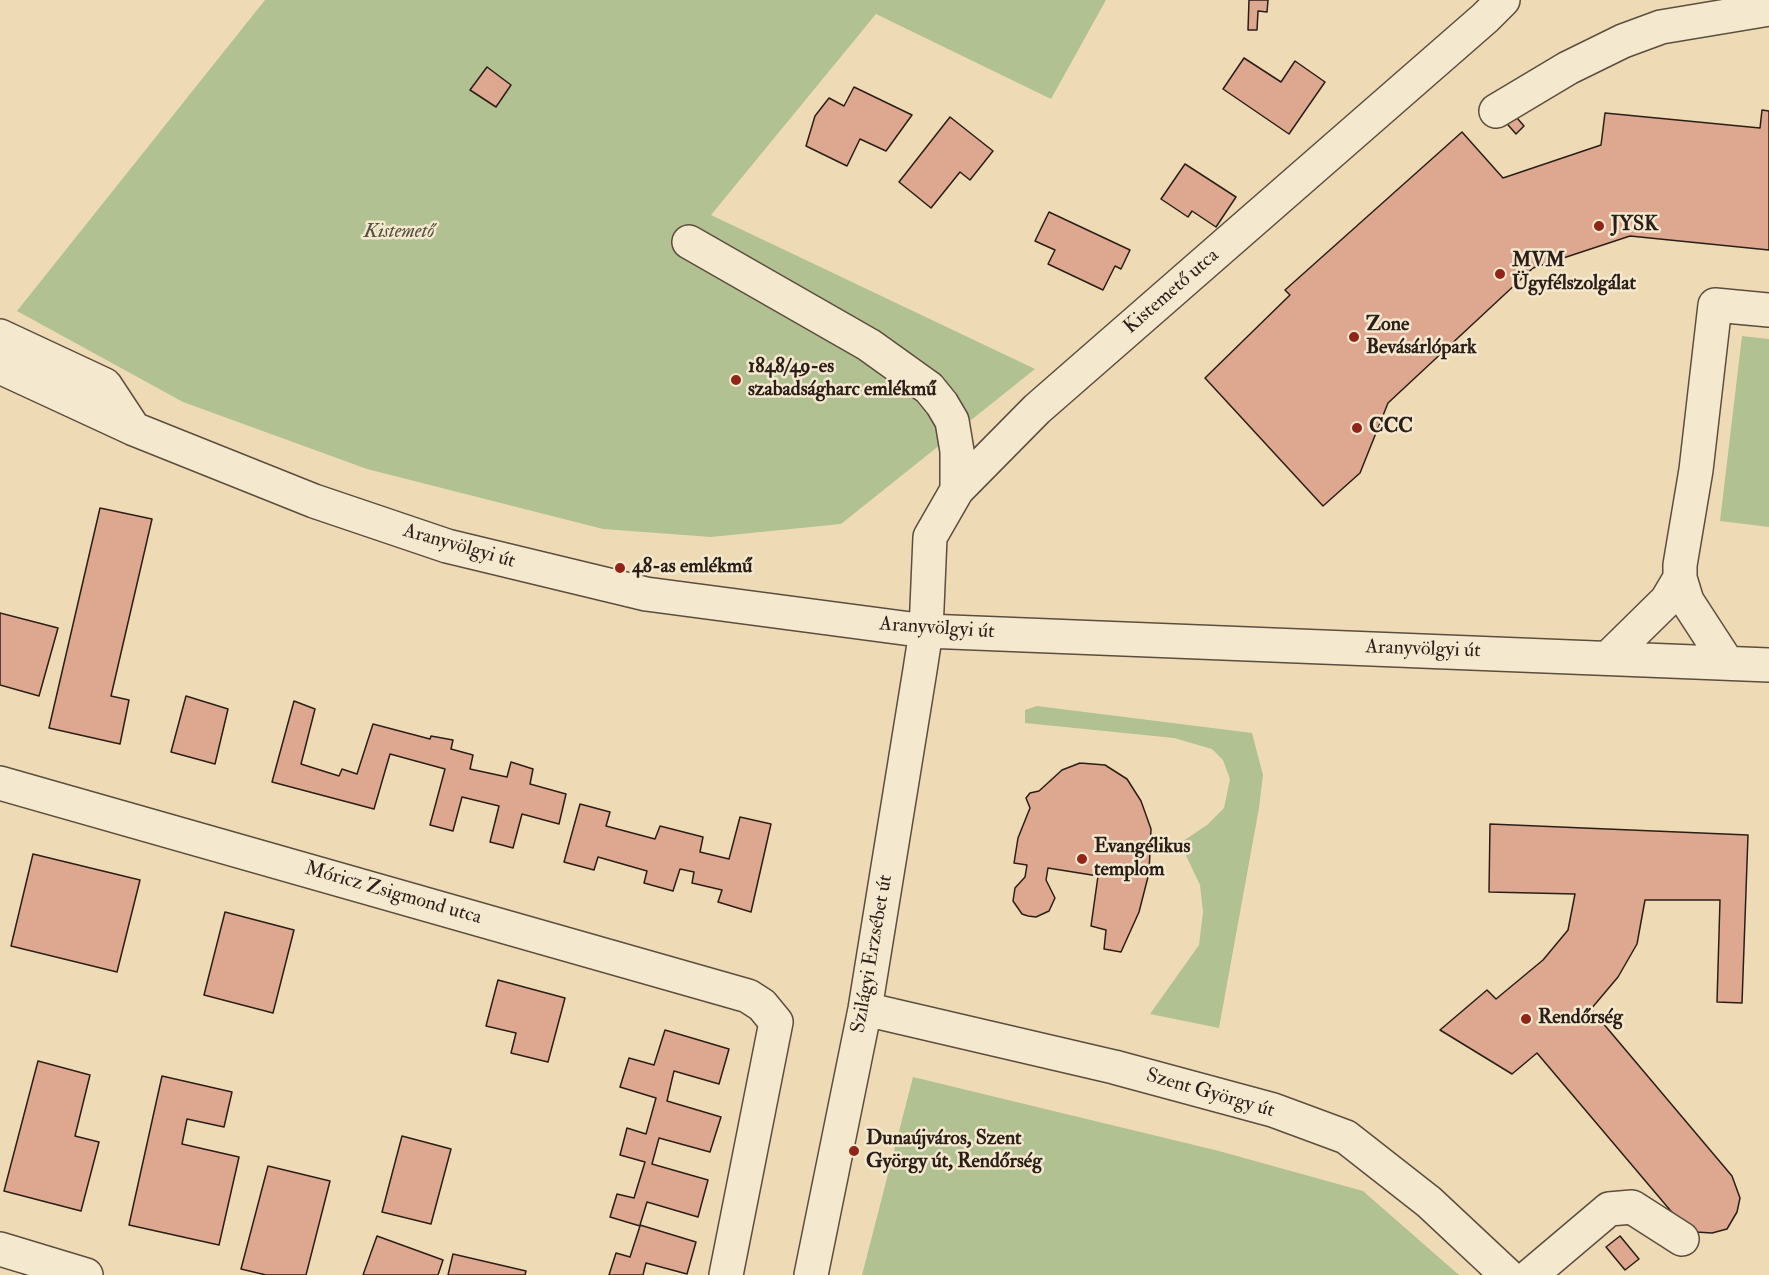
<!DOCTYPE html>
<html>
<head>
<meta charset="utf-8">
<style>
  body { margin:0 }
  canvas { display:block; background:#eedbb5 }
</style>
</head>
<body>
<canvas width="1769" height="1275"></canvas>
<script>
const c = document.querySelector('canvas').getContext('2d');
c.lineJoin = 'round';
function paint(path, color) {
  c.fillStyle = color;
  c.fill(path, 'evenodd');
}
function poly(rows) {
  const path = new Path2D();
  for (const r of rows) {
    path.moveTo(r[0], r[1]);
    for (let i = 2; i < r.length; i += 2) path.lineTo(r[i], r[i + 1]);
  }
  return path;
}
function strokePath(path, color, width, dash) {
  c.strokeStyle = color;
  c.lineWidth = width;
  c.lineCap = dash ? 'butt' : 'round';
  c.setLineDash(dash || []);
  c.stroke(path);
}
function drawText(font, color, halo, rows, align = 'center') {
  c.font = font + ' "IM FELL Double Pica",serif';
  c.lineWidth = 5;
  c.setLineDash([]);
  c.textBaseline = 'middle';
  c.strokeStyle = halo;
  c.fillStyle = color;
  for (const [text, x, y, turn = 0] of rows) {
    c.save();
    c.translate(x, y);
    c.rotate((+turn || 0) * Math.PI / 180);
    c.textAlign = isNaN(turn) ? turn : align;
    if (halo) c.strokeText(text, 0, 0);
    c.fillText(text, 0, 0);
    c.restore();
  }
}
paint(poly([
  [265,0,1106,0,1051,99,876,14,711,215,1035,369,841,524,711,537,603,529,367,469,183,402,17,311],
  [1742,336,1769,339,1769,527,1720,521],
  [1037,706,1252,733,1263,775,1259,808,1219,1028,1150,1014,1199,945,1203,912,1200,885,1180,843,1207,825,1224,808,1230,779,1223,760,1212,749,1174,738,1025,723,1025,710],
  [913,1077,1219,1151,1363,1191,1459,1275,862,1275]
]), '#b2c192');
const building = poly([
  [1249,0,1268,0,1267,12,1258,11,1257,30,1248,30,1249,0],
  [1244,58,1281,82,1295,61,1325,82,1289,134,1223,89,1244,58],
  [487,67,511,85,496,107,470,90,487,67],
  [854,87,912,115,886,151,860,139,847,166,806,146,815,116,829,98,844,106,854,87],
  [1762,110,1769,111,1769,250,1630,236,1533,268,1388,403,1360,473,1323,506,1205,378,1290,295,1285,290,1462,132,1503,178,1601,145,1605,113,1760,128,1762,110],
  [1511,111,1524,126,1516,134,1502,118,1511,111],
  [950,117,993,151,970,180,960,172,931,208,899,182,950,117],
  [1185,164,1236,197,1216,227,1192,211,1188,217,1161,199,1185,164],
  [1049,212,1130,250,1121,269,1115,266,1103,290,1048,264,1055,250,1035,241,1049,212],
  [100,508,152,519,111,696,129,700,120,744,49,728,100,508],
  [0,613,58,628,39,696,0,685,0,613],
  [186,696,228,709,215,764,171,752,186,696],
  [294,701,315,709,301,764,339,776,342,769,357,774,373,724,430,739,431,736,453,740,451,749,473,755,470,769,507,777,511,762,533,769,530,784,566,794,559,824,522,814,513,848,502,845,490,842,499,806,462,797,453,831,430,825,445,769,390,754,374,809,272,782,294,701],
  [1080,763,1105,765,1127,779,1141,801,1151,829,1149,873,1139,912,1121,952,1104,949,1106,930,1091,926,1098,876,1048,868,1046,880,1055,898,1049,911,1036,917,1028,916,1022,914,1013,901,1015,888,1025,877,1027,865,1014,863,1018,838,1030,808,1026,798,1030,793,1039,791,1062,770,1080,763],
  [580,804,610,812,606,826,655,839,660,826,703,837,700,852,729,859,740,817,771,824,751,912,718,902,722,890,692,883,694,872,680,869,673,891,644,883,647,871,598,857,594,870,564,862,580,804],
  [1490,824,1748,835,1742,1003,1717,1002,1720,900,1645,900,1637,944,1618,977,1591,1009,1732,1176,1740,1198,1737,1212,1727,1229,1712,1233,1696,1232,1681,1223,1537,1053,1512,1074,1440,1030,1487,990,1496,999,1543,960,1568,930,1575,894,1489,892,1490,824],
  [33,854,140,880,117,972,11,946,33,854],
  [225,912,294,930,273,1013,204,995,225,912],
  [498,980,565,998,548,1062,511,1053,516,1033,486,1026,498,980],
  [665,1030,729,1049,719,1084,674,1071,667,1101,721,1117,710,1152,659,1138,652,1164,708,1180,698,1217,647,1202,640,1225,696,1242,687,1274,646,1263,643,1275,609,1275,616,1253,630,1257,640,1226,610,1217,617,1194,634,1198,645,1162,620,1155,627,1128,646,1134,656,1098,620,1087,629,1058,654,1065,665,1030],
  [38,1061,90,1075,75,1136,99,1142,81,1211,4,1191,38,1061],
  [162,1076,232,1092,224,1127,187,1119,182,1144,239,1157,219,1245,129,1225,162,1076],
  [402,1136,451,1149,431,1224,382,1212,402,1136],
  [268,1166,330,1181,306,1275,266,1275,241,1269,268,1166],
  [377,1236,443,1260,438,1275,363,1275,377,1236],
  [1620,1236,1639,1259,1625,1270,1606,1247,1620,1236],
  [453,1254,526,1271,525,1275,448,1275,453,1254]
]);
paint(building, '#dda88f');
strokePath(building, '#2b1e18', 1.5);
const minor = poly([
  [1496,111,1568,68,1623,41,1661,27,1769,9],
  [689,242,869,345,929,388,942,404,952,421,957,451,957,490],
  [0,336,105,385,134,429],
  [0,367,134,429,314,501,447,546,646,594,926,631,1769,665],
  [1609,657,1667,600,1680,578],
  [1726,661,1687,601,1680,578,1680,565,1696,470,1715,305,1769,310],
  [0,783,748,996,762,1005,776,1022,726,1275],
  [865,1009,1114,1067,1273,1110,1346,1137,1429,1202,1507,1275],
  [0,1249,86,1275],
  [811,1275,865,1009,920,670,926,631,930,537,957,490,1037,409,1485,18,1503,0],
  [1531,1275,1609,1209,1632,1207,1682,1239]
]);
strokePath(minor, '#5c4d3f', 36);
strokePath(minor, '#f4e8cf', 33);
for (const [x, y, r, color] of [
  [1599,226,6,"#8f2418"],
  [1500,274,6,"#8f2418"],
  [1354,337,6,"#8f2418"],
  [736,380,6,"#8f2418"],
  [1357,428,6,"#8f2418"],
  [620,568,6,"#8f2418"],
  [1082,859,6,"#8f2418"],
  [1526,1019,6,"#8f2418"],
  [854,1151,6,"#8f2418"]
]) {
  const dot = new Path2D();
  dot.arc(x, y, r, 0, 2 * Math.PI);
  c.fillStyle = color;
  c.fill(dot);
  strokePath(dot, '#f4e8cf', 2);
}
drawText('bold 20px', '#2b1e18', '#f4e8cf', [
  ["JYSK",1611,226],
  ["MVM",1512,262],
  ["Ügyfélszolgálat",1512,285],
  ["Zone",1366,326],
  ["Bevásárlópark",1366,349],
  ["1848/49-es",748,368],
  ["szabadságharc emlékmű",748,391],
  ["CCC",1369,428],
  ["48-as emlékmű",632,568],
  ["Evangélikus",1094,848],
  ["templom",1094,871],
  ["Rendőrség",1538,1019],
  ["Dunaújváros, Szent",866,1140],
  ["György út, Rendőrség",866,1163]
], 'left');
drawText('italic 20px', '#544f3d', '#f4e8cf', [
  ["Kistemető",399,233]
]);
drawText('20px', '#2b1e18', '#f4e8cf', [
  ["Kistemető utca",1172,292,-41],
  ["Aranyvölgyi út",459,547,16],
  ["Aranyvölgyi út",937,629,4],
  ["Aranyvölgyi út",1423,650,2],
  ["Móricz Zsigmond utca",393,894,16],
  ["Szilágyi Erzsébet út",873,954,-80],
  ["Szent György út",1210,1094,16]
]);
</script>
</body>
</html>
